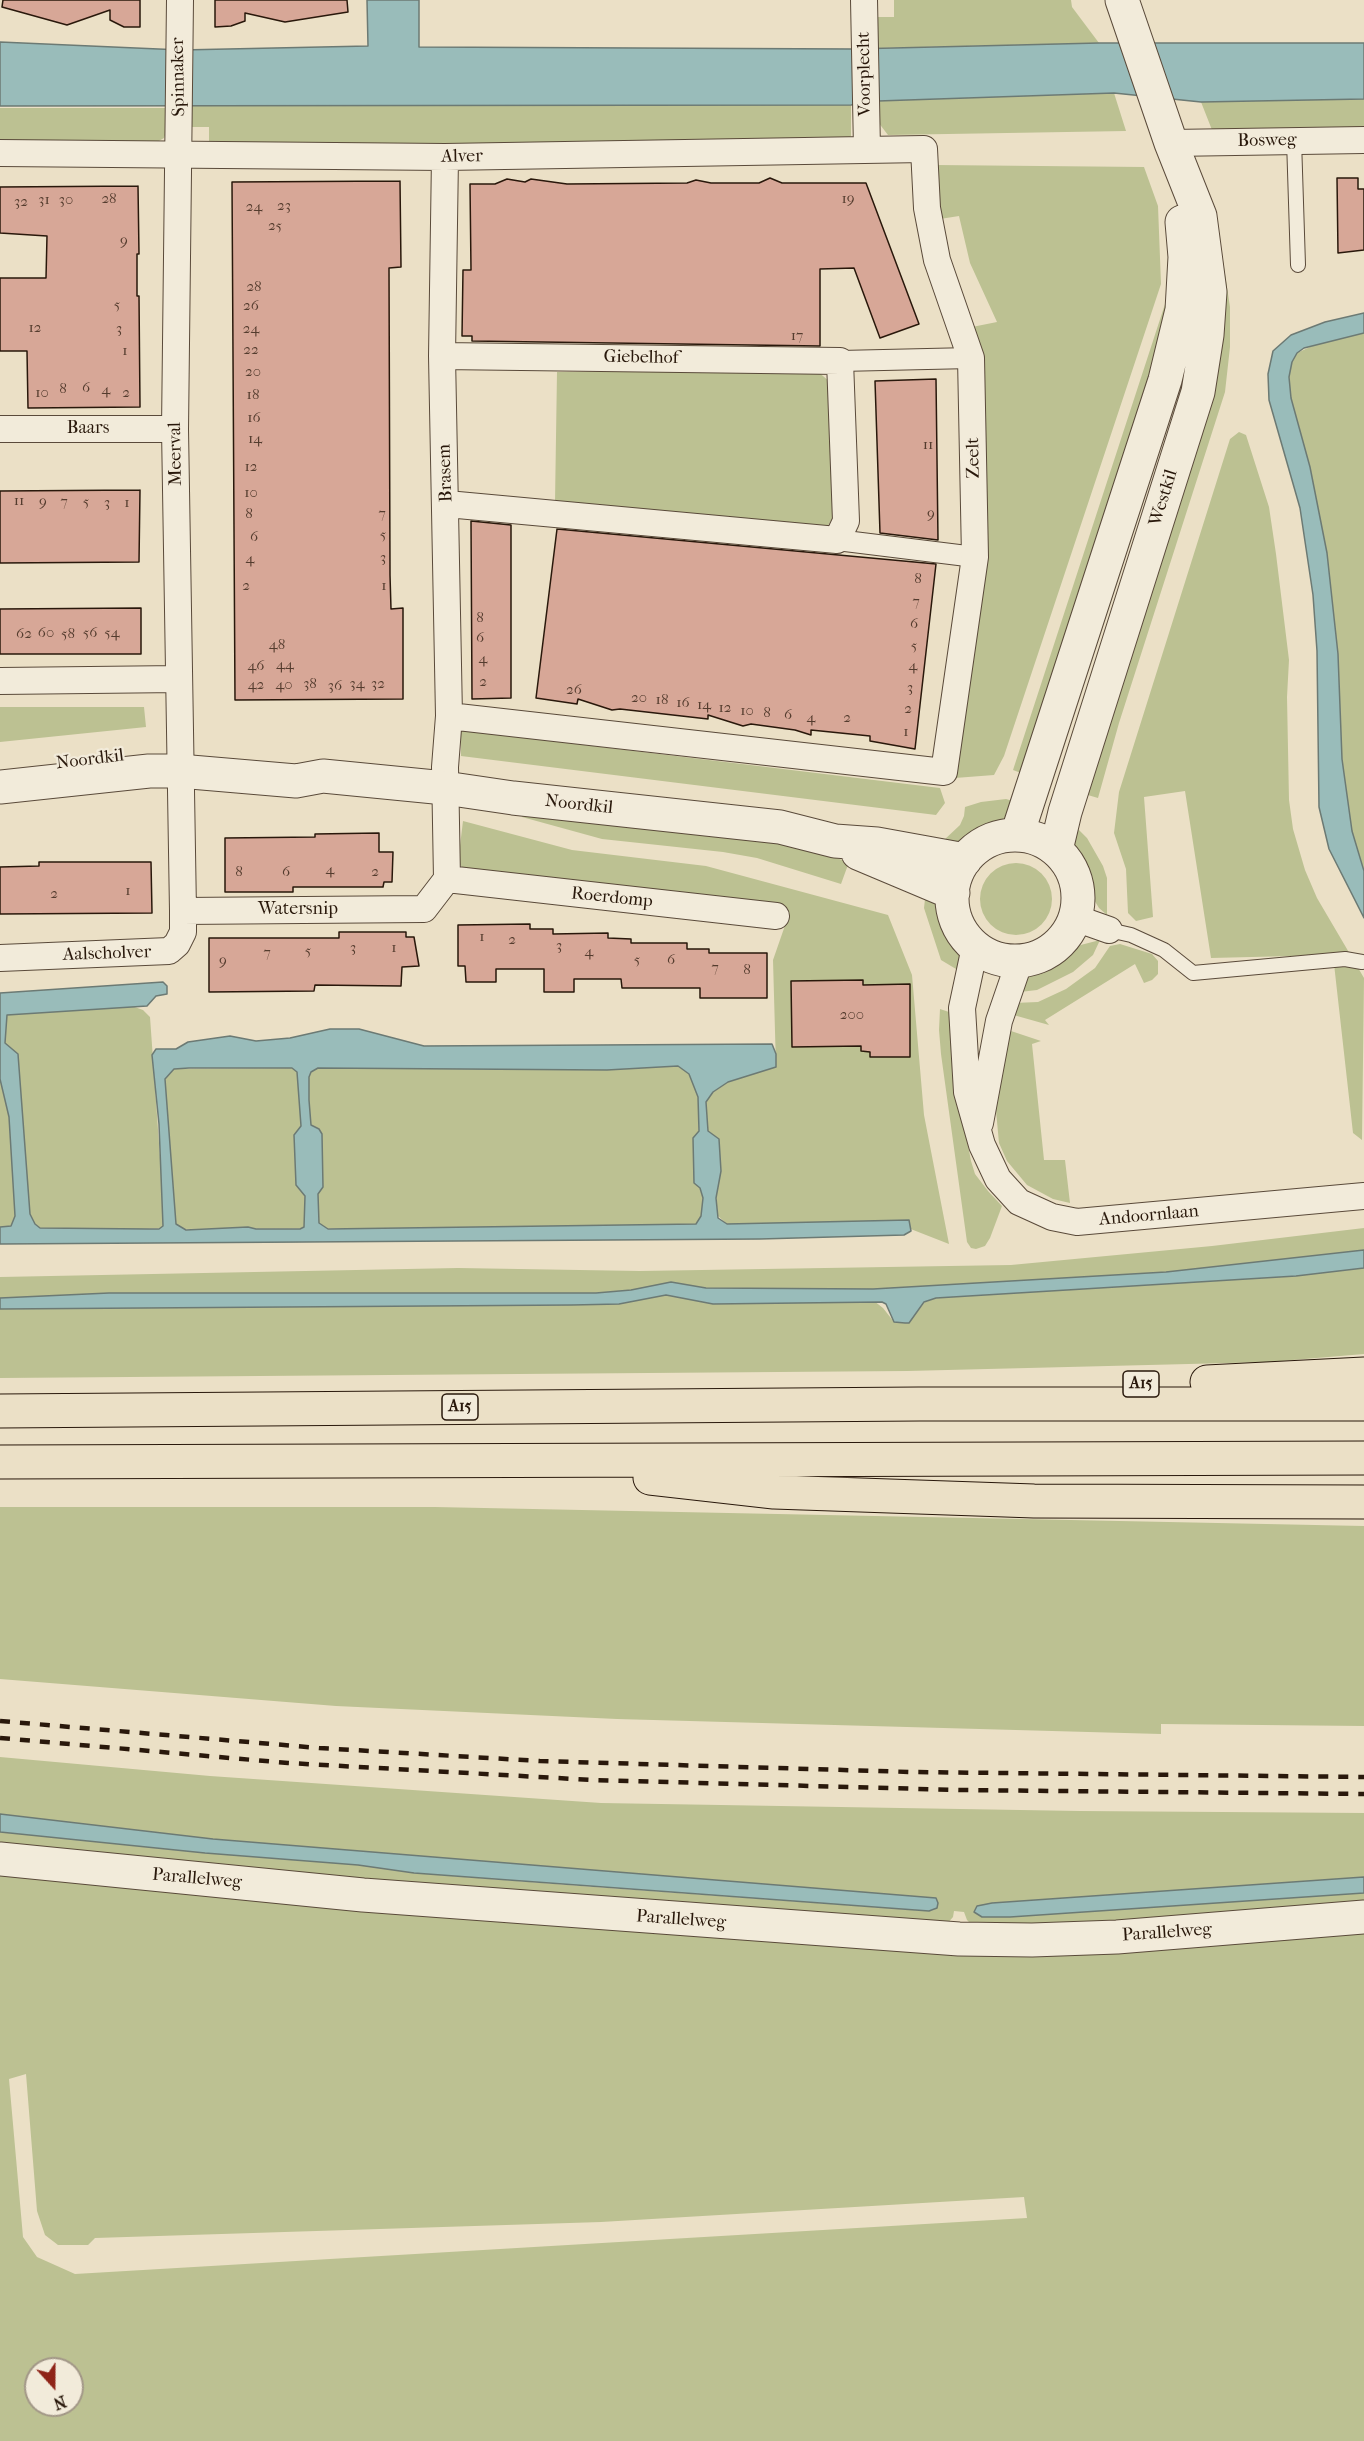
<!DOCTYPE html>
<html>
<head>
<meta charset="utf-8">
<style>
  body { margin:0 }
  #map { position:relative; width:1364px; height:2441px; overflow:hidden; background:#ebe0c6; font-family:"IM FELL French Canon",serif }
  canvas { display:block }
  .north { position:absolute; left:24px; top:2357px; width:60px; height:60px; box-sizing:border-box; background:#f2ebda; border:2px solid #a29787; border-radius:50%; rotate:159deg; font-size:16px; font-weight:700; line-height:24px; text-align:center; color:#29180b }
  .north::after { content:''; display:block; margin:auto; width:21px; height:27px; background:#8f2418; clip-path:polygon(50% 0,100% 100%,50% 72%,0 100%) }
</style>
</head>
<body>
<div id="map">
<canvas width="1364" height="2441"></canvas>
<div class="north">N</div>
</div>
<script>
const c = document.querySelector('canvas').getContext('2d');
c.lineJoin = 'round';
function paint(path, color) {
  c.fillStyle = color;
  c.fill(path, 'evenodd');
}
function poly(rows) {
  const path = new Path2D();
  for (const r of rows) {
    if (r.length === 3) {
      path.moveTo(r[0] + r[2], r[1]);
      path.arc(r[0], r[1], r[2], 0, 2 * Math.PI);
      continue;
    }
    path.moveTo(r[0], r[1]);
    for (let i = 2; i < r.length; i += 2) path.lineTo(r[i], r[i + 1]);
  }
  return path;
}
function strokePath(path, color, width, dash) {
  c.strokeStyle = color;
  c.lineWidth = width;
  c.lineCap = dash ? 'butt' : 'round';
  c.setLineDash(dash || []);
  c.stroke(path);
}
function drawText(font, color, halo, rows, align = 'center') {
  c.font = font + ' "IM FELL French Canon",serif';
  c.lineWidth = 4.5;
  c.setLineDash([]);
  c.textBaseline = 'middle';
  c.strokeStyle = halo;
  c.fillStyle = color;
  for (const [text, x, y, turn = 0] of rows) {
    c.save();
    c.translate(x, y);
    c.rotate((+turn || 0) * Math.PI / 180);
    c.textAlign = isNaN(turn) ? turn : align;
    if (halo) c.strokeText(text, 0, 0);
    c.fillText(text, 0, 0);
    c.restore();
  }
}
paint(poly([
  [894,0,1071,0,1072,7,1099,43,878,48,875,17,894,17],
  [1114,93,1126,131,888,135,878,122,878,101],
  [1364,99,1364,133,1214,135,1201,102],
  [192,105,851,105,851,136,842,144,209,144,209,127,192,127],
  [0,108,167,108,168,128,164,138,157,142,0,143],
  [936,165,1144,167,1158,206,1161,284,1004,756,994,775,955,778,979,587,972,327,997,322,970,263,959,216,940,219],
  [1217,238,1223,261,1230,307,1230,347,1225,392,1119,723,1098,798,1081,793,1144,596],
  [1175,298,1029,776,1013,770,1166,301],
  [1364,322,1364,871,1352,831,1342,759,1338,654,1327,553,1310,467,1291,398,1289,377,1292,362,1297,353],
  [816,370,830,382,833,517,826,529,555,502,557,372],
  [1239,432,1246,435,1269,507,1276,554,1289,660,1287,697,1289,800,1293,829,1305,870,1317,898,1364,978,1362,1140,1353,1133,1333,955,1211,958,1185,791,1144,797,1153,917,1136,921,1128,913,1126,869,1114,833,1119,792,1230,439],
  [0,707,144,707,146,727,0,742],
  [461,730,940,788,945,803,936,815,461,756],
  [1006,799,1020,803,1009,822,965,843,943,841,960,825,964,816,965,807,981,802],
  [523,812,774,843,810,850,849,862,841,884,757,858,723,852,602,839,522,817],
  [463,821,572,850,706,866,888,915,912,975,924,1115,949,1244,903,1226,727,1224,718,1216,716,1197,721,1171,719,1139,708,1131,706,1102,713,1092,728,1082,776,1067,773,960,789,914,464,870,458,862],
  [1074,825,1087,838,1103,866,1107,878,1107,915,1099,908,1091,895,1085,870,1075,850,1073,837],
  [1016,899,36],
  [926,890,942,906,959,946,961,972,941,960,924,908],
  [1100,940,1093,955,1073,972,1037,990,1020,992,1022,983,1030,974,1046,966,1073,947],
  [1120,944,1152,954,1158,961,1158,974,1152,980,1144,983,1135,964,1045,1020,1049,1025,1010,1014,1014,1003,1038,1002,1066,989,1095,968,1110,946],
  [129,1005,143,1010,150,1017,165,1228,0,1235,0,1013],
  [940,1009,952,1013,964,1124,971,1161,975,1174,988,1191,1002,1206,990,1238,985,1246,976,1249,971,1248,967,1242,941,1054,939,1030],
  [1005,1029,1041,1041,1032,1044,1044,1160,1065,1160,1070,1203,1053,1199,1027,1185,1007,1161,999,1143,995,1100],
  [678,1066,689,1074,698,1097,700,1188,703,1198,702,1218,696,1227,172,1229,165,1079,174,1069,306,1068,607,1070],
  [1364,1228,1364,1250,1166,1272,970,1284,873,1289,706,1288,671,1282,631,1290,596,1293,162,1293,0,1298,0,1277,458,1268,640,1271,1011,1265,1212,1246],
  [1364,1268,1364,1354,1269,1362,907,1371,0,1378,0,1309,572,1305,666,1295,713,1304,874,1301,883,1308,894,1322,905,1323,909,1322,925,1302,936,1298,1296,1276],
  [0,1507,435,1507,1364,1526,1364,1726,1161,1724,1161,1734,617,1719,336,1706,0,1679],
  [0,1757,210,1776,601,1803,1080,1811,1364,1813,1364,1877,992,1903,982,1917,1364,1893,1364,1906,1094,1927,971,1924,967,1920,964,1912,954,1911,953,1917,945,1926,793,1916,0,1848,0,1832,205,1853,358,1865,414,1873,581,1886,928,1911,934,1910,938,1903,936,1898,213,1839,0,1814],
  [0,1871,570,1924,1364,1929,1364,2441,0,2441],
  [26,2074,37,2211,45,2235,58,2245,88,2245,95,2238,601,2222,1024,2197,1027,2218,75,2274,37,2257,23,2237,9,2079],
  [36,2369,72,2369,72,2405,36,2405]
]), '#bcc192');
const water = poly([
  [367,0,419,0,419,47,852,49,1099,43,1364,43,1364,99,1201,102,1114,93,878,101,851,105,0,106,0,42,181,50,368,46,367,0],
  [1364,313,1364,333,1304,348,1297,353,1292,362,1289,377,1291,398,1310,467,1327,553,1338,654,1342,759,1352,831,1364,871,1364,918,1329,849,1319,807,1317,651,1313,595,1300,508,1269,400,1268,374,1273,351,1291,335,1325,322,1364,313],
  [163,982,167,986,167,994,156,996,147,1006,7,1015,5,1043,18,1054,30,1214,35,1224,40,1228,148,1229,159,1229,163,1226,159,1124,152,1055,156,1049,176,1049,188,1042,230,1036,256,1041,290,1038,330,1029,359,1029,424,1046,772,1044,776,1054,776,1067,728,1082,713,1092,706,1102,708,1131,719,1139,721,1171,716,1198,718,1218,727,1224,909,1220,911,1231,904,1235,760,1239,0,1244,0,1227,11,1226,15,1216,9,1117,0,1079,0,993,163,982],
  [678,1066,689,1074,698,1097,699,1131,693,1138,694,1183,700,1188,703,1198,701,1216,696,1224,328,1229,319,1223,318,1194,323,1187,322,1134,319,1129,311,1125,309,1100,309,1077,311,1072,318,1068,607,1070,678,1066],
  [189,1068,292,1068,297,1072,301,1126,294,1135,296,1185,305,1196,304,1227,300,1229,256,1229,248,1227,186,1230,176,1224,165,1079,174,1069,189,1068],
  [1364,1250,1364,1268,1296,1276,936,1298,924,1302,909,1323,905,1323,894,1322,886,1304,882,1302,713,1304,666,1295,619,1304,572,1305,0,1309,0,1298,109,1293,596,1293,631,1290,671,1282,706,1288,873,1289,1166,1272,1364,1250],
  [0,1814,213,1839,936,1898,938,1903,937,1908,929,1911,414,1873,358,1865,205,1853,0,1832,0,1814],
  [1364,1877,1364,1893,1010,1917,982,1917,974,1912,977,1906,992,1903,1364,1877]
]);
paint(water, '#99bcba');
strokePath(water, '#6c7a74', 1.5);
const building = poly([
  [3,0,140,0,140,27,124,27,110,20,110,10,67,25,2,7,3,0],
  [215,0,347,0,348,12,285,22,245,13,245,21,231,26,215,27,215,0],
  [770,178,782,183,866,183,919,324,880,338,854,268,820,269,820,346,472,341,472,336,462,336,463,270,471,270,470,184,495,184,507,179,525,182,531,179,567,184,687,183,696,180,711,183,759,183,770,178],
  [1337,178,1358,178,1358,189,1364,189,1364,250,1338,253,1337,178],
  [400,181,401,267,389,268,390,575,391,609,403,608,403,699,235,700,232,182,400,181],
  [138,186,139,254,137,254,137,296,139,296,140,407,28,408,27,351,0,351,0,278,46,278,47,236,0,233,0,187,138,186],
  [936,379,938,540,880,533,875,381,936,379],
  [140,490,139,562,0,563,0,491,140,490],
  [471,521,511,525,511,698,472,699,471,521],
  [557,529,936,564,915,749,870,741,870,736,811,730,811,735,795,730,751,724,743,726,708,715,708,719,620,709,612,710,578,699,577,704,536,698,557,529],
  [141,608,141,654,0,654,0,609,141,608],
  [379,833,379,852,393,852,392,882,384,882,383,887,293,887,293,892,225,892,225,838,315,837,315,834,379,833],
  [39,862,151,862,152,913,0,914,0,867,39,866,39,862],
  [530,924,530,929,553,929,553,934,608,933,608,938,631,939,631,943,687,943,687,949,709,949,709,953,767,953,767,998,700,998,700,988,622,988,621,979,574,979,574,992,544,992,544,969,496,969,496,982,466,982,465,966,458,966,458,925,530,924],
  [339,932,406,932,406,937,414,937,419,966,402,967,401,986,315,985,314,991,209,992,209,938,339,938,339,932],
  [863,980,863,985,910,984,910,1057,870,1057,870,1052,861,1051,861,1046,792,1047,791,981,863,980]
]);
paint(building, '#d7a797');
strokePath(building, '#29180b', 1.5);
const service = poly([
  [1294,140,1298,265],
  [1109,930,1131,935,1164,950,1193,973,1345,959,1362,962]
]);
const pedestrian = poly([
  [840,361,971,358],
  [837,540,975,557]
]);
const minor = poly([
  [180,0,175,429,183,911,424,909,447,879,445,767,449,716,442,356,445,157],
  [864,0,867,149],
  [1171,143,1364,140],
  [0,153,445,157,924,149,927,208,937,260,971,358,975,557,944,772,449,716],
  [442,356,840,361,846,521,837,540,447,504],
  [0,429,175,429],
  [0,681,179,679],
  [447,879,776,916],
  [1075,918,1109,930],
  [975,947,962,1008,967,1092,982,1145,998,1179,1019,1202,1052,1217,1077,1222,1364,1196],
  [0,958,169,951,177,944,183,932,183,911],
  [980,1123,999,1021,1020,960]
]);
const tertiary = poly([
  [0,787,149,771,179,771,296,781,323,776,445,788,513,798,780,827,835,841,877,844,965,860],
  [1017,835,1165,380,1182,310,1185,257,1182,222],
  [1015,898,63],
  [1056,850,1065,812,1198,392,1207,335,1210,292,1200,216,1171,143,1122,0],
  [858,853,953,893],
  [0,1859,363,1895,959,1939,1032,1940,1117,1937,1364,1917]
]);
const motorway = poly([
  [1207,1382,1364,1374],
  [0,1411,919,1404,1364,1404],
  [0,1462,1364,1458],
  [650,1478,774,1492,1034,1501,1364,1502]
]);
strokePath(service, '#5a4a3a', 16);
strokePath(pedestrian, '#5a4a3a', 22);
strokePath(minor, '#5a4a3a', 28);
strokePath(tertiary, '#5a4a3a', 35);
strokePath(motorway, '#29180b', 35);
strokePath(service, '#f2ebda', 14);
strokePath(pedestrian, '#f2ebda', 20);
strokePath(minor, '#f2ebda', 26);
strokePath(tertiary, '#f2ebda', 33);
strokePath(motorway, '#ebe0c6', 33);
strokePath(poly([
  [0,1721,319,1748,540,1761,911,1772,1364,1777],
  [0,1738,288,1763,593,1780,959,1790,1364,1794]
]), '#29180b', 4.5, [10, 10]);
drawText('15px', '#543c2e', null, [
  ["28",109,199],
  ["19",848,199],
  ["31",44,200],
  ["30",66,200],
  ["32",21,202],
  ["23",284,206],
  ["24",254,207],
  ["25",275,226],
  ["9",124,241],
  ["28",254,287],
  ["5",117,305],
  ["26",251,306],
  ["12",35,328],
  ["3",119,329],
  ["24",251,329],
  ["17",797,336],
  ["22",251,350],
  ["1",125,351],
  ["20",253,372],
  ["6",86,388],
  ["8",63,389],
  ["4",106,390],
  ["10",42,393],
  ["2",126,393],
  ["18",253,395],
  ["16",254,418],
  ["14",255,439],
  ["11",928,445],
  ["12",251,467],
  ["10",251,493],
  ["11",19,501],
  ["9",43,502],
  ["7",64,502],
  ["5",86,502],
  ["3",107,503],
  ["1",127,503],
  ["8",249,514],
  ["7",382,514],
  ["9",931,514],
  ["5",383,535],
  ["6",254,537],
  ["3",383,558],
  ["4",250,559],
  ["8",918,579],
  ["2",246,586],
  ["1",384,586],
  ["7",916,602],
  ["8",480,618],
  ["6",914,624],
  ["60",46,633],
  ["56",90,633],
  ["54",112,633],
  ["62",24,634],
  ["58",68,634],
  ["6",480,638],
  ["48",277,645],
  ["5",914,646],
  ["4",483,659],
  ["44",285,665],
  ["46",256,666],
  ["4",913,666],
  ["2",483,682],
  ["38",310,684],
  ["34",357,684],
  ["32",378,684],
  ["42",256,685],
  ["40",284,685],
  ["36",335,686],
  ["3",910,688],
  ["26",574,690],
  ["20",639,698],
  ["18",662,700],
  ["16",683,703],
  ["14",704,705],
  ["12",725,708],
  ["2",908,709],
  ["10",747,711],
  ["8",767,713],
  ["6",788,715],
  ["4",811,718],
  ["2",847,718],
  ["1",906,732],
  ["4",330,870],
  ["8",239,872],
  ["6",286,872],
  ["2",375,872],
  ["1",128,891],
  ["2",54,894],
  ["1",482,937],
  ["2",512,940],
  ["3",559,946],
  ["3",353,948],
  ["1",394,948],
  ["5",308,951],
  ["4",589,952],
  ["7",267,953],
  ["5",637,960],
  ["6",671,960],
  ["9",223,961],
  ["7",715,968],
  ["8",747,970],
  ["200",852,1015]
]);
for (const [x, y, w] of [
  [1141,1384,36],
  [460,1407,36]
]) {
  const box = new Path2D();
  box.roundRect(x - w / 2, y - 13, w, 26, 4.5);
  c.fillStyle = '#f2ebda';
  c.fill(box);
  strokePath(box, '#29180b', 1.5);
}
drawText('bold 16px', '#29180b', null, [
  ["A15",1141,1384],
  ["A15",460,1407]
]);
drawText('18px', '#29180b', '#f2ebda', [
  ["Voorplecht",865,74,-91],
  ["Spinnaker",179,77,-91],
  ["Bosweg",1267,141,-1],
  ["Alver",462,157,-1],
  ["Giebelhof",641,358,1],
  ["Baars",88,429],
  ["Meerval",176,454,-91],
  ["Zeelt",974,458,-91],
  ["Brasem",446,473,-92],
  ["Westkil",1164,498,-73],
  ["Noordkil",90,760,-7],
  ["Noordkil",579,805,6],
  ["Roerdomp",612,898,6],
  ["Watersnip",298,910],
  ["Aalscholver",107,954,-2],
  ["Andoornlaan",1149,1216,-5],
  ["Parallelweg",197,1879,5],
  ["Parallelweg",681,1920,4],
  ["Parallelweg",1167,1933,-4]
]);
</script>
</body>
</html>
